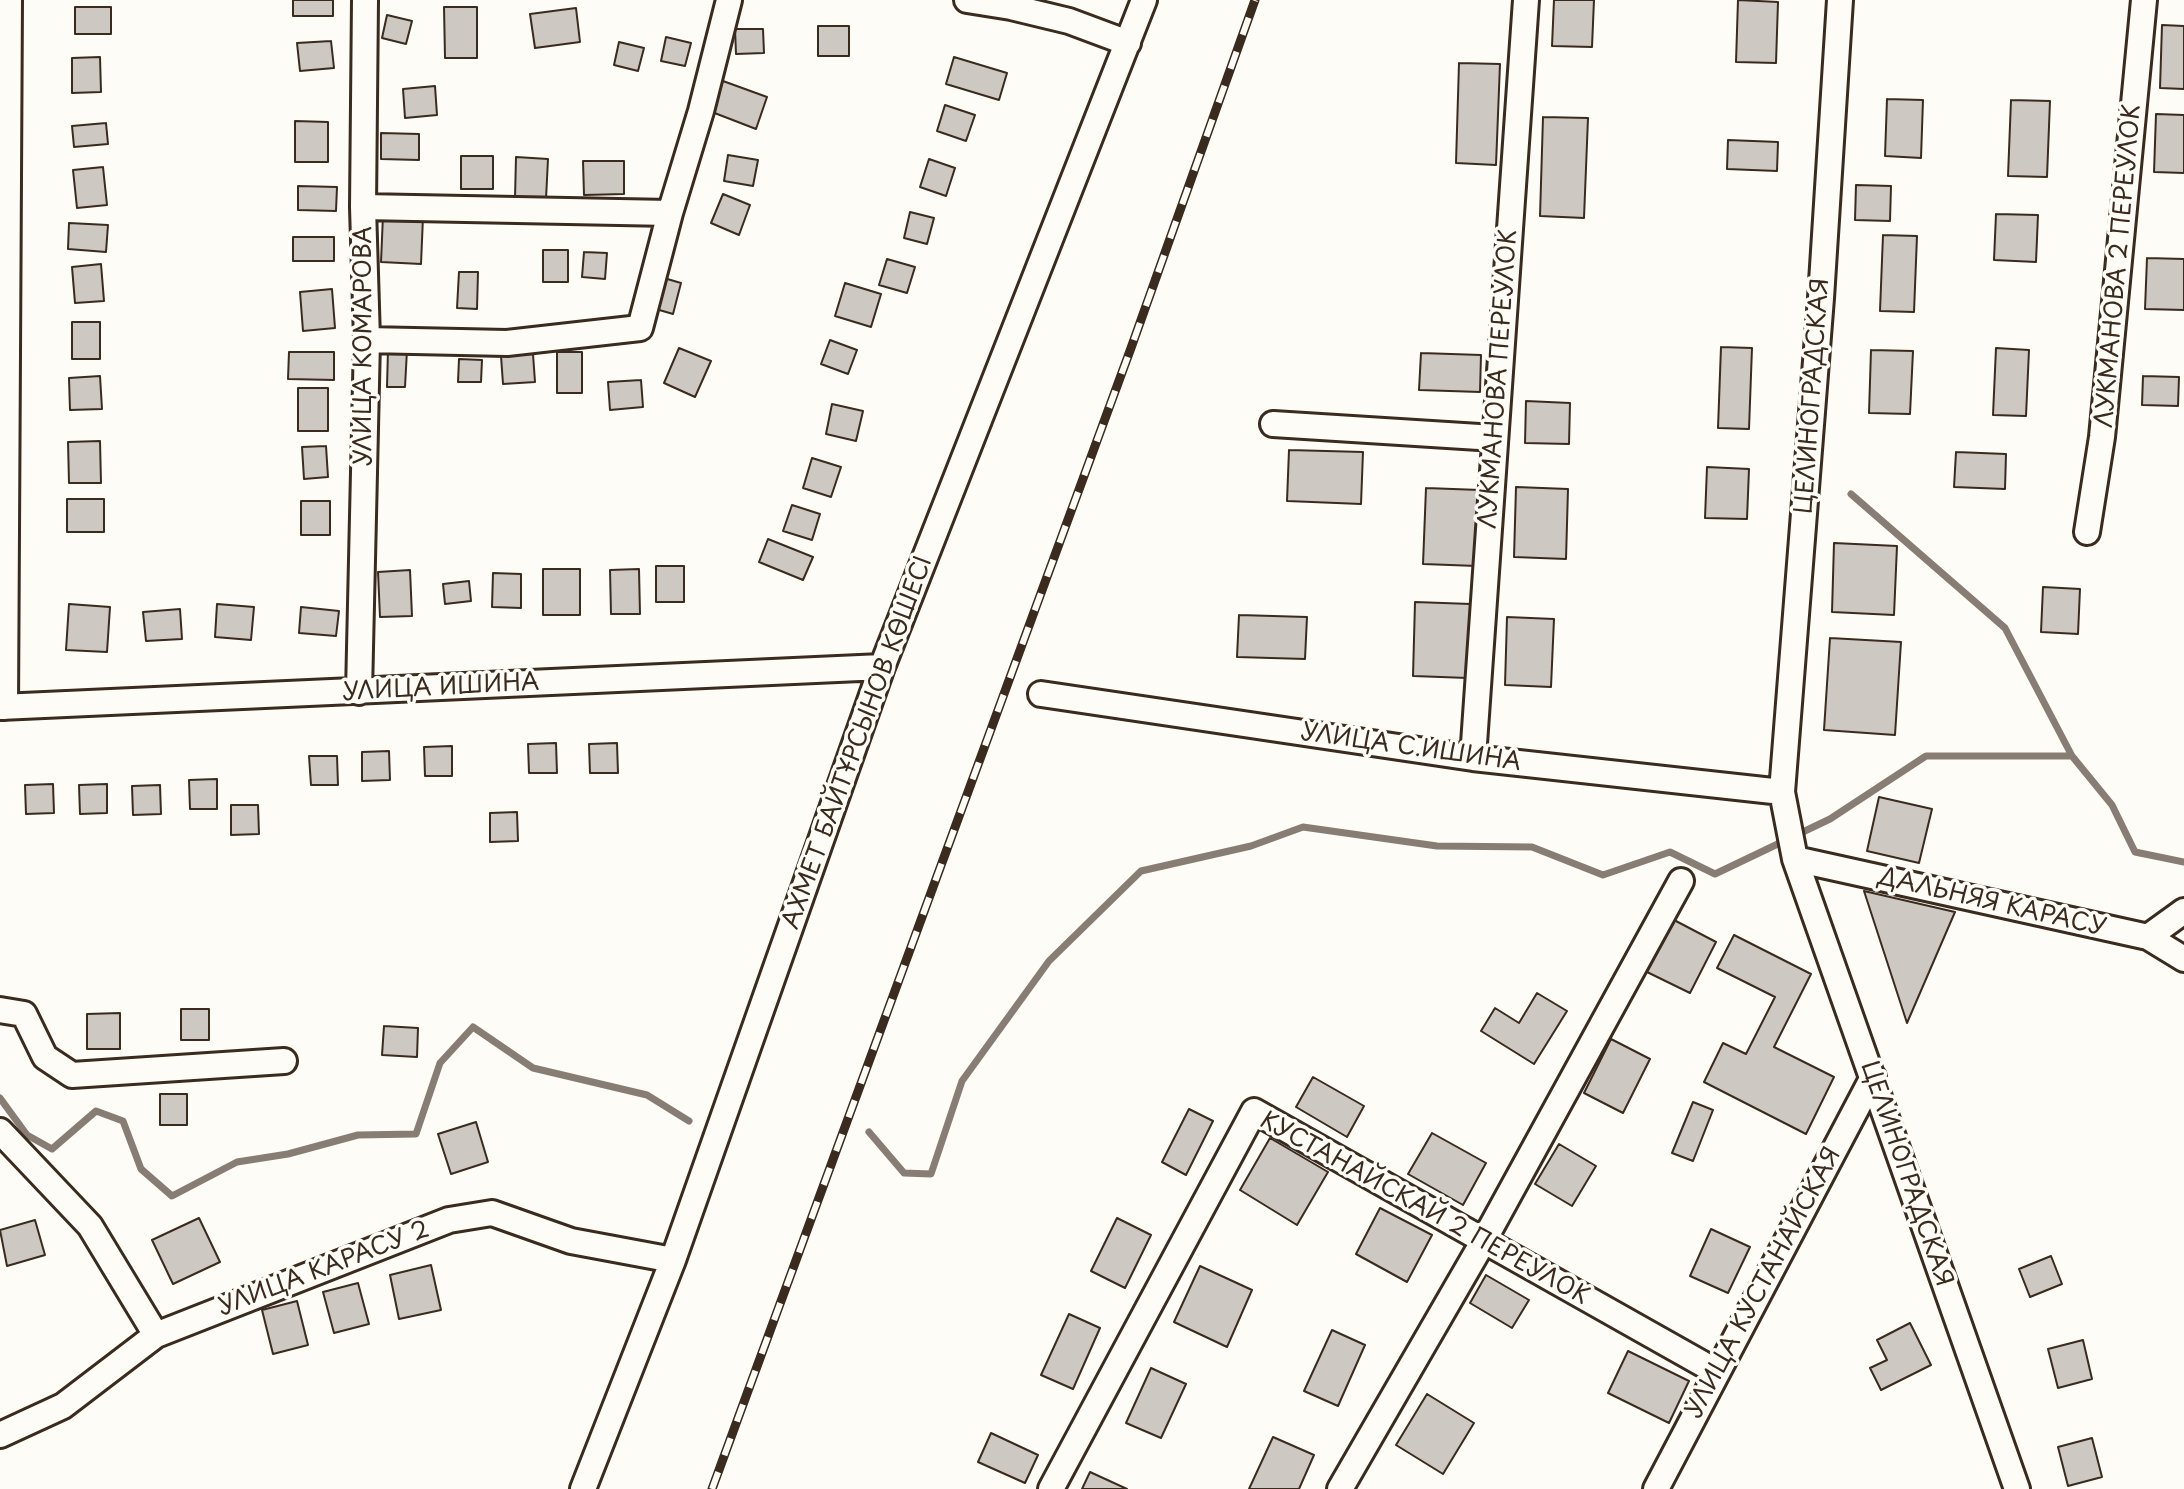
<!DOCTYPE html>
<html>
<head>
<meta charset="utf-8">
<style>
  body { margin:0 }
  canvas { display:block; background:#fdfcf7 }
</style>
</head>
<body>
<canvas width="2184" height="1489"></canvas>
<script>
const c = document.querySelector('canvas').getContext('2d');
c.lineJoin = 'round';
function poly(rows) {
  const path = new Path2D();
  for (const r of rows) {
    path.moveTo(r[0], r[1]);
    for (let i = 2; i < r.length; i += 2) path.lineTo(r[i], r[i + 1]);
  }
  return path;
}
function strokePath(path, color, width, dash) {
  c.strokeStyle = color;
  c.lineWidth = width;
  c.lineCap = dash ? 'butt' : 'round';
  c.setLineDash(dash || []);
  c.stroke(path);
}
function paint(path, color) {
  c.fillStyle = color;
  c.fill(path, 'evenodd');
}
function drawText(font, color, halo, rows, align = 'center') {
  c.font = font + ' "Playpen Sans",sans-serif';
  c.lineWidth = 7;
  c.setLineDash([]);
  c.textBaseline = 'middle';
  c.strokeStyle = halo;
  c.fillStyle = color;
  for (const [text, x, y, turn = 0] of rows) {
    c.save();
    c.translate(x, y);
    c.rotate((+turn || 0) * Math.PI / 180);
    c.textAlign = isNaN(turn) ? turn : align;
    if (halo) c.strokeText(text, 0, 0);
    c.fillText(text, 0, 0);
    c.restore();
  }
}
strokePath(poly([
  [1851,494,2005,628,2072,756],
  [0,1098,27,1135,52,1149,96,1111,123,1121,141,1169,172,1196,237,1162,288,1154,358,1135,416,1134,440,1063,473,1027,533,1068,647,1095,689,1121],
  [869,1132,904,1173,931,1174,962,1081,1049,961,1141,871,1251,846,1303,827,1437,846,1532,847,1603,875,1670,852,1715,874,1830,819,1926,756,2072,756,2112,805,2135,852,2184,862]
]), '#887d74', 7);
const building = poly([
  [293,0,333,0,333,16,293,16,293,0],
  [1554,0,1594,0,1592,47,1552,46,1554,0],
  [1738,0,1778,2,1776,63,1736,62,1738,0],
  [75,7,111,7,111,34,75,34,75,7],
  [444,7,477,7,477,58,445,58,444,7],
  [576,8,580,42,535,48,530,14,576,8],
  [387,15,412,21,406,44,382,38,387,15],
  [2162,25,2184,26,2184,89,2160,88,2162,25],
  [818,26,849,26,849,56,818,56,818,26],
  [735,29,763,29,764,53,736,54,735,29],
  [666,37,691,43,685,66,661,61,666,37],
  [331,41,334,68,300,71,297,43,331,41],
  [619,42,644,48,638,71,614,65,619,42],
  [100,57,101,92,72,93,72,58,100,57],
  [954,57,1007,73,999,100,946,84,954,57],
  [1459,63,1500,64,1496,165,1456,163,1459,63],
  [723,81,767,97,756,129,712,112,723,81],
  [435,86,437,115,405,118,403,89,435,86],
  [1887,99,1923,100,1921,158,1885,156,1887,99],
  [2011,100,2050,101,2047,177,2008,176,2011,100],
  [945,105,975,115,966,141,937,131,945,105],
  [2156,114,2184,115,2184,173,2154,172,2156,114],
  [1543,117,1588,118,1584,218,1540,216,1543,117],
  [295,121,328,122,328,162,295,162,295,121],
  [106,123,108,144,74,147,72,126,106,123],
  [381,133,419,134,419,160,381,159,381,133],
  [1728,140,1778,142,1777,171,1727,169,1728,140],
  [728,155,758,160,753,186,724,181,728,155],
  [461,156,493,156,493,189,461,189,461,156],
  [516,157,548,159,546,199,515,198,516,157],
  [929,159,955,168,946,196,920,187,929,159],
  [583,161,624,161,624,194,584,195,583,161],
  [103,167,107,205,77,208,73,170,103,167],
  [1856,185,1891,186,1890,221,1855,220,1856,185],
  [298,186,337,187,336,211,298,210,298,186],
  [723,194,750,205,739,235,711,223,723,194],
  [910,212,934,218,927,244,904,238,910,212],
  [1996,214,2038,215,2036,262,1994,260,1996,214],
  [383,215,423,217,421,264,381,262,383,215],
  [69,223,108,225,106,252,68,249,69,223],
  [1883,235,1917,236,1914,312,1880,311,1883,235],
  [293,237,334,237,334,261,293,261,293,237],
  [543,250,568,250,568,282,543,282,543,250],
  [584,252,607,253,605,279,582,277,584,252],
  [2147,258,2184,259,2184,310,2145,309,2147,258],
  [887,259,915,267,907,293,879,285,887,259],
  [101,264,104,301,75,303,72,267,101,264],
  [459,272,478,272,477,309,457,308,459,272],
  [657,276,681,283,673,314,649,307,657,276],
  [845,283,881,294,871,327,835,316,845,283],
  [332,289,335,328,303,331,300,292,332,289],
  [72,322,100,322,100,359,72,359,72,322],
  [830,340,857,350,848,374,821,364,830,340],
  [1721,347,1752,348,1749,429,1718,428,1721,347],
  [679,348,711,361,695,397,664,383,679,348],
  [1996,348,2029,350,2026,416,1993,415,1996,348],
  [388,349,407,350,405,387,387,387,388,349],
  [1871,350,1913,351,1910,414,1869,413,1871,350],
  [289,352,334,352,334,380,288,379,289,352],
  [557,352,582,352,582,393,557,393,557,352],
  [1421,353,1481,355,1480,392,1419,390,1421,353],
  [533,354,535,382,503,384,501,356,533,354],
  [459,359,482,360,481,382,458,382,459,359],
  [100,376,102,409,70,410,69,378,100,376],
  [2143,376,2179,377,2178,406,2142,405,2143,376],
  [641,380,643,407,610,410,608,382,641,380],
  [298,388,328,388,328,431,298,431,298,388],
  [1526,401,1570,403,1569,444,1525,443,1526,401],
  [832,404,863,411,856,441,826,434,832,404],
  [100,441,101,483,69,483,68,442,100,441],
  [326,446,328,477,304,479,302,447,326,446],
  [1289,450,1363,452,1361,504,1287,501,1289,450],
  [1956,452,2006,454,2005,489,1954,487,1956,452],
  [812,458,841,467,831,497,803,488,812,458],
  [1707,467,1749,469,1747,519,1705,518,1707,467],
  [1516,487,1568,489,1566,559,1514,557,1516,487],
  [1426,488,1480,490,1477,566,1423,564,1426,488],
  [67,499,104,499,104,532,67,532,67,499],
  [301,501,330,501,330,535,301,535,301,501],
  [792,505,820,514,812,540,783,531,792,505],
  [768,539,813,557,803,580,759,562,768,539],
  [1834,543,1897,546,1894,615,1832,612,1834,543],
  [656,566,684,566,684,602,656,602,656,566],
  [543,569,580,569,580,615,543,615,543,569],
  [639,569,640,614,611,614,610,570,639,569],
  [410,570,412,616,380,617,378,572,410,570],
  [493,573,521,574,521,608,492,607,493,573],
  [469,581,471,601,445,604,443,584,469,581],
  [2043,587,2080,589,2078,634,2041,632,2043,587],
  [1415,602,1471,604,1468,678,1413,676,1415,602],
  [69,604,110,607,107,652,66,650,69,604],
  [217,604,254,607,251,640,215,637,217,604],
  [301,607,339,611,336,636,299,633,301,607],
  [180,609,182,639,146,641,143,612,180,609],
  [1239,615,1307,617,1305,659,1237,657,1239,615],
  [1507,617,1554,619,1551,687,1505,685,1507,617],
  [1830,638,1901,642,1895,735,1824,730,1830,638],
  [556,743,557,773,529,773,528,744,556,743],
  [617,743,618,773,590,773,589,744,617,743],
  [452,746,452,776,425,776,424,747,452,746],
  [389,751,390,780,362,781,362,752,389,751],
  [309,756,337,756,338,785,311,785,309,756],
  [217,779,217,809,190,809,189,780,217,779],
  [53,784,54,813,26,814,25,785,53,784],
  [107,784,107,813,80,814,79,785,107,784],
  [160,785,161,814,133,815,132,786,160,785],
  [1879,797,1932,809,1919,863,1867,851,1879,797],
  [231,805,258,805,259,834,231,835,231,805],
  [517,812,518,841,490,842,490,813,517,812],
  [1864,891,1955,912,1907,1023,1864,891],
  [1674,920,1716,942,1690,993,1647,972,1674,920],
  [1734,935,1811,974,1774,1047,1834,1077,1806,1134,1704,1082,1723,1043,1746,1054,1775,997,1717,968,1734,935],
  [1537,993,1567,1011,1534,1064,1481,1031,1495,1008,1519,1023,1537,993],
  [181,1009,209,1009,209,1040,181,1040,181,1009],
  [120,1013,120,1049,87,1049,87,1014,120,1013],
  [384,1026,418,1028,417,1057,382,1055,384,1026],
  [1611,1039,1650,1059,1623,1113,1584,1093,1611,1039],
  [1313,1077,1364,1106,1347,1137,1296,1107,1313,1077],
  [160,1094,187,1094,187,1125,160,1125,160,1094],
  [1693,1102,1713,1110,1693,1161,1672,1153,1693,1102],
  [1189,1109,1213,1121,1186,1175,1162,1162,1189,1109],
  [476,1122,488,1162,451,1174,438,1134,476,1122],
  [1432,1133,1486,1163,1463,1205,1408,1174,1432,1133],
  [1270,1138,1328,1172,1297,1225,1240,1190,1270,1138],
  [1559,1144,1596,1166,1572,1206,1535,1184,1559,1144],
  [1380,1208,1432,1235,1407,1282,1356,1254,1380,1208],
  [199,1218,220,1262,173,1284,152,1240,199,1218],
  [1117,1218,1151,1235,1125,1288,1091,1271,1117,1218],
  [35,1220,45,1255,7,1266,0,1230,35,1220],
  [1711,1229,1750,1247,1728,1293,1690,1276,1711,1229],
  [2051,1256,2062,1284,2030,1297,2019,1269,2051,1256],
  [431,1265,441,1310,399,1319,390,1275,431,1265],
  [1200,1266,1252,1290,1227,1347,1174,1322,1200,1266],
  [1486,1275,1529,1300,1512,1328,1470,1303,1486,1275],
  [358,1283,369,1324,334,1333,323,1292,358,1283],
  [297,1301,308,1345,273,1354,262,1310,297,1301],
  [1069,1314,1100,1328,1073,1389,1041,1375,1069,1314],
  [1910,1323,1931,1365,1881,1390,1870,1368,1887,1360,1877,1340,1910,1323],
  [1332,1330,1365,1345,1338,1406,1304,1391,1332,1330],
  [2083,1340,2092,1379,2058,1388,2048,1349,2083,1340],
  [1628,1351,1689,1381,1669,1423,1608,1393,1628,1351],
  [1151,1368,1186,1384,1161,1438,1126,1423,1151,1368],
  [1427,1394,1474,1423,1443,1474,1396,1445,1427,1394],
  [991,1433,1038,1455,1025,1483,978,1462,991,1433],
  [1273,1437,1314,1455,1299,1489,1249,1489,1273,1437],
  [2092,1438,2102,1477,2068,1486,2058,1447,2092,1438],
  [1090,1472,1127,1489,1082,1489,1090,1472]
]);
paint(building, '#cdc8c2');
strokePath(building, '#3b2a1e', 2);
const minor = poly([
  [967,0,1011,7,1069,21,1128,43],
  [1840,0,1821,298,1782,792,1795,859,2017,1489],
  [363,207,670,213,701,111,729,0],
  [367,340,507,343,640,328,670,213],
  [1273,424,1495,438],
  [2087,532,2102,437,2144,0],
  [359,692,367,340,363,207,365,0],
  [1041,694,1473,758,1782,792],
  [0,707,882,667],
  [5,707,9,0],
  [1473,758,1526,0],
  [1795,859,2148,937,2184,959],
  [2148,937,2184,911],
  [0,1010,24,1014,45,1057,72,1075,284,1061],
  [0,1131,90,1226,156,1335],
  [0,1435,63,1406,156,1335,449,1220,492,1213,571,1241,673,1260],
  [583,1489,673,1260,882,667,1144,0],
  [1051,1489,1254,1111,1717,1372],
  [1340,1489,1483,1242,1681,881],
  [1656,1489,1873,1077]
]);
strokePath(minor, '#3b2a1e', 30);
strokePath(minor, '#fdfcf7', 24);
const rail = poly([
  [712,1489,1131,348,1255,0]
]);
strokePath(rail, '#3b2a1e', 9);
strokePath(rail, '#fdfcf7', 6, [18]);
drawText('24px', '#3b2a1e', '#fdfcf7', [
  ["ЛУКМАНОВА 2 ПЕРЕУЛОК",2119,266,-85],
  ["УЛИЦА КОМАРОВА",364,346,-90],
  ["ЛУКМАНОВА ПЕРЕУЛОК",1499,379,-86],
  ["ЦЕЛИНОГРАДСКАЯ",1813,396,-86],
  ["УЛИЦА ИШИНА",441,688,-3],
  ["АХМЕТ БАЙТҰРСЫНОВ КӨШЕСІ",858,743,-70],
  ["УЛИЦА С.ИШИНА",1411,748,8],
  ["ДАЛЬНЯЯ КАРАСУ",1992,903,13],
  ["ЦЕЛИНОГРАДСКАЯ",1906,1174,71],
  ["КУСТАНАЙСКАЙ 2 ПЕРЕУЛОК",1424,1209,29],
  ["УЛИЦА КАРАСУ 2",324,1269,-21],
  ["УЛИЦА КУСТАНАЙСКАЯ",1764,1283,-62]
]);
</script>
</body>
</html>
